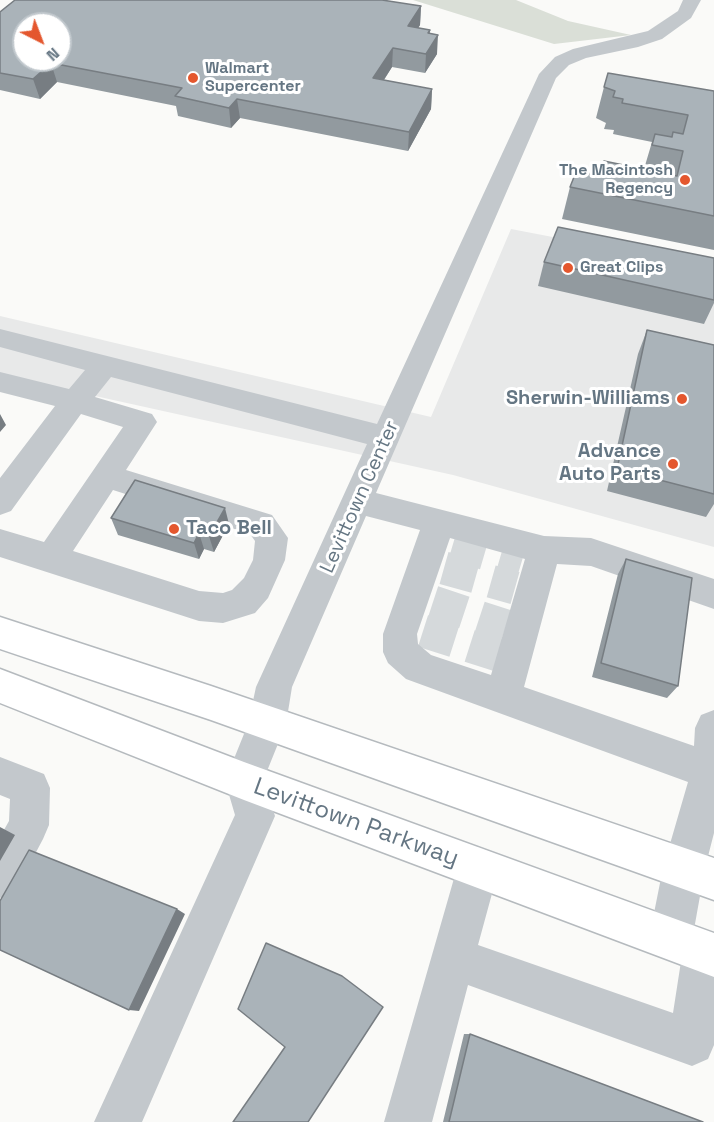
<!DOCTYPE html>
<html>
<head>
<meta charset="utf-8">
<style>
  body { margin:0 }
  #map { position:relative; width:714px; height:1122px; overflow:hidden; background:#fafaf8; font-family:"Space Grotesk",sans-serif }
  canvas { display:block }
  .north { position:absolute; left:12px; top:12px; width:60px; height:60px; box-sizing:border-box; background:#fff; border:2px solid #c1c8cd; border-radius:50%; rotate:138deg; font-size:16px; font-weight:700; line-height:24px; text-align:center; color:#657683 }
  .north::after { content:''; display:block; margin:auto; width:21px; height:27px; background:#e4572e; clip-path:polygon(50% 0,100% 100%,50% 72%,0 100%) }
</style>
</head>
<body>
<div id="map">
<canvas width="714" height="1122"></canvas>
<div class="north">N</div>
</div>
<script>
const c = document.querySelector('canvas').getContext('2d');
c.lineJoin = 'round';
function paint(path, color) {
  c.fillStyle = color;
  c.fill(path, 'evenodd');
}
function poly(rows) {
  const path = new Path2D();
  for (const r of rows) {
    path.moveTo(r[0], r[1]);
    for (let i = 2; i < r.length; i += 2) path.lineTo(r[i], r[i + 1]);
  }
  return path;
}
function strokePath(path, color, width, dash) {
  c.strokeStyle = color;
  c.lineWidth = width;
  c.lineCap = dash ? 'butt' : 'round';
  c.setLineDash(dash || []);
  c.stroke(path);
}
function drawText(font, color, halo, rows, align = 'center') {
  c.font = font + ' "Space Grotesk",sans-serif';
  c.lineWidth = 6;
  c.setLineDash([]);
  c.textBaseline = 'middle';
  c.strokeStyle = halo;
  c.fillStyle = color;
  for (const [text, x, y, turn = 0] of rows) {
    c.save();
    c.translate(x, y);
    c.rotate((+turn || 0) * Math.PI / 180);
    c.textAlign = isNaN(turn) ? turn : align;
    if (halo) c.strokeText(text, 0, 0);
    c.fillText(text, 0, 0);
    c.restore();
  }
}
paint(poly([
  [511,229,714,268,714,547,453,475,0,375,0,316,431,417]
]), '#e8e9e9');
paint(poly([
  [413,0,516,0,568,21,631,35,554,44]
]), '#dadfd7');
strokePath(poly([
  [453,544,521,564],
  [444,568,515,588],
  [433,602,506,626],
  [423,631,498,655]
]), '#d5d9db', 33, [33, 16]);
const major = poly([
  [0,617,211,686,714,858,714,900,211,720,0,649,0,617],
  [0,669,244,762,714,933,714,977,244,800,0,703,0,669]
]);
strokePath(major, '#b5babe', 3);
paint(poly([
  [683,0,701,0,691,18,662,39,638,47,586,58,569,65,556,78,376,493,544,536,591,538,714,579,714,609,591,566,557,564,524,687,694,746,695,728,701,715,714,710,714,833,705,868,693,935,704,930,714,934,714,1045,708,1059,692,1066,468,985,432,1122,384,1122,457,868,463,853,478,847,493,853,499,868,478,945,673,1013,682,955,671,960,656,953,649,938,663,868,688,782,406,679,388,663,383,652,383,634,420,530,366,516,292,687,286,724,263,781,275,816,142,1122,94,1122,235,815,225,781,248,724,256,687,367,444,111,377,95,397,152,414,157,422,126,470,272,515,288,538,285,560,268,598,255,613,223,623,199,621,0,557,0,529,44,542,123,427,81,414,11,511,0,515,0,478,55,406,0,392,0,372,69,389,85,370,0,347,0,329,377,424,539,74,555,57,573,49,648,31,678,11,683,0],
  [113,490,250,534,255,541,253,560,244,578,232,590,223,593,199,591,73,551,113,490],
  [450,538,525,559,491,675,431,655,418,644,417,634,450,538],
  [0,757,44,774,50,788,49,825,43,839,15,892,0,898,0,837,9,821,10,799,0,795,0,757]
]), '#c3c8cc');
paint(major, '#fff');
paint(poly([
  [421,6,420,25,418,28,430,30,430,33,437,54,425,73,392,67,384,80,432,89,431,109,408,151,240,118,231,128,178,116,176,106,57,82,40,99,0,90,0,12],
  [604,87,714,91,714,250,562,219,570,187,602,166,644,169,652,142,613,134,614,130,604,129,606,123,596,118],
  [714,258,714,303,704,324,538,286,544,262],
  [647,330,714,345,714,504,706,517,607,491,638,354],
  [111,518,229,524,214,552,204,549,199,559,118,535],
  [626,559,678,686,667,698,592,677,618,574],
  [464,1034,470,1034,703,1122,443,1122]
]), '#929a9f');
paint(poly([
  [421,6,420,25,407,45,408,26],
  [438,35,437,54,425,73,426,54],
  [393,48,392,67,372,98,373,78],
  [51,63,57,82,40,99,33,79],
  [432,89,431,109,408,151,409,132],
  [237,99,240,118,231,128,229,108],
  [0,414,6,425,0,432],
  [225,508,229,524,214,552,209,536],
  [199,533,204,549,199,559,194,543],
  [0,827,15,835,0,861],
  [177,909,185,914,139,1011,129,1010]
]), '#777d82');
const building = poly([
  [15,0,382,0,421,6,408,26,430,30,428,33,438,35,426,54,393,48,373,78,432,89,409,132,237,99,229,108,175,96,182,88,51,63,33,79,0,73,0,12,15,0],
  [24,24,60,24,60,60,24,60,24,24],
  [608,73,714,91,714,216,570,187,576,172,590,174,593,164,603,166,604,161,677,176,683,151,652,145,655,134,672,137,673,132,683,134,688,115,622,103,623,99,613,97,615,91,604,87,608,73],
  [558,227,714,258,714,300,544,262,558,227],
  [647,330,714,345,714,494,617,469,647,330],
  [135,480,225,508,209,536,199,533,194,543,111,518,135,480],
  [626,559,692,578,678,686,601,663,626,559],
  [29,850,177,909,129,1010,0,950,0,901,29,850],
  [266,943,342,976,383,1007,308,1122,233,1122,285,1047,238,1009,266,943],
  [470,1034,703,1122,449,1122,470,1034]
]);
paint(building, '#aab3b9');
strokePath(building, '#777d82', 1.5);
for (const [x, y, r, color] of [
  [193,78,6,"#e4572e"],
  [685,180,6,"#e4572e"],
  [568,268,6,"#e4572e"],
  [682,399,6,"#e4572e"],
  [673,464,6,"#e4572e"],
  [174,529,6,"#e4572e"]
]) {
  const dot = new Path2D();
  dot.arc(x, y, r, 0, 2 * Math.PI);
  c.fillStyle = color;
  c.fill(dot);
  strokePath(dot, '#fff', 2);
}
drawText('bold 16px', '#657683', '#fff', [
  ["Walmart",205,69],
  ["Supercenter",205,87],
  ["The Macintosh",673,171,"right"],
  ["Regency",673,189,"right"],
  ["Great Clips",580,268]
], 'left');
drawText('bold 20px', '#657683', '#fff', [
  ["Sherwin-Williams",670,399],
  ["Advance",661,452],
  ["Auto Parts",661,475],
  ["Taco Bell",186,529,"left"]
], 'right');
drawText('20px', '#657683', '#fff', [
  ["Levittown Center",360,497,-66]
]);
drawText('24px', '#657683', '#fff', [
  ["Levittown Parkway",356,823,20]
]);
</script>
</body>
</html>
